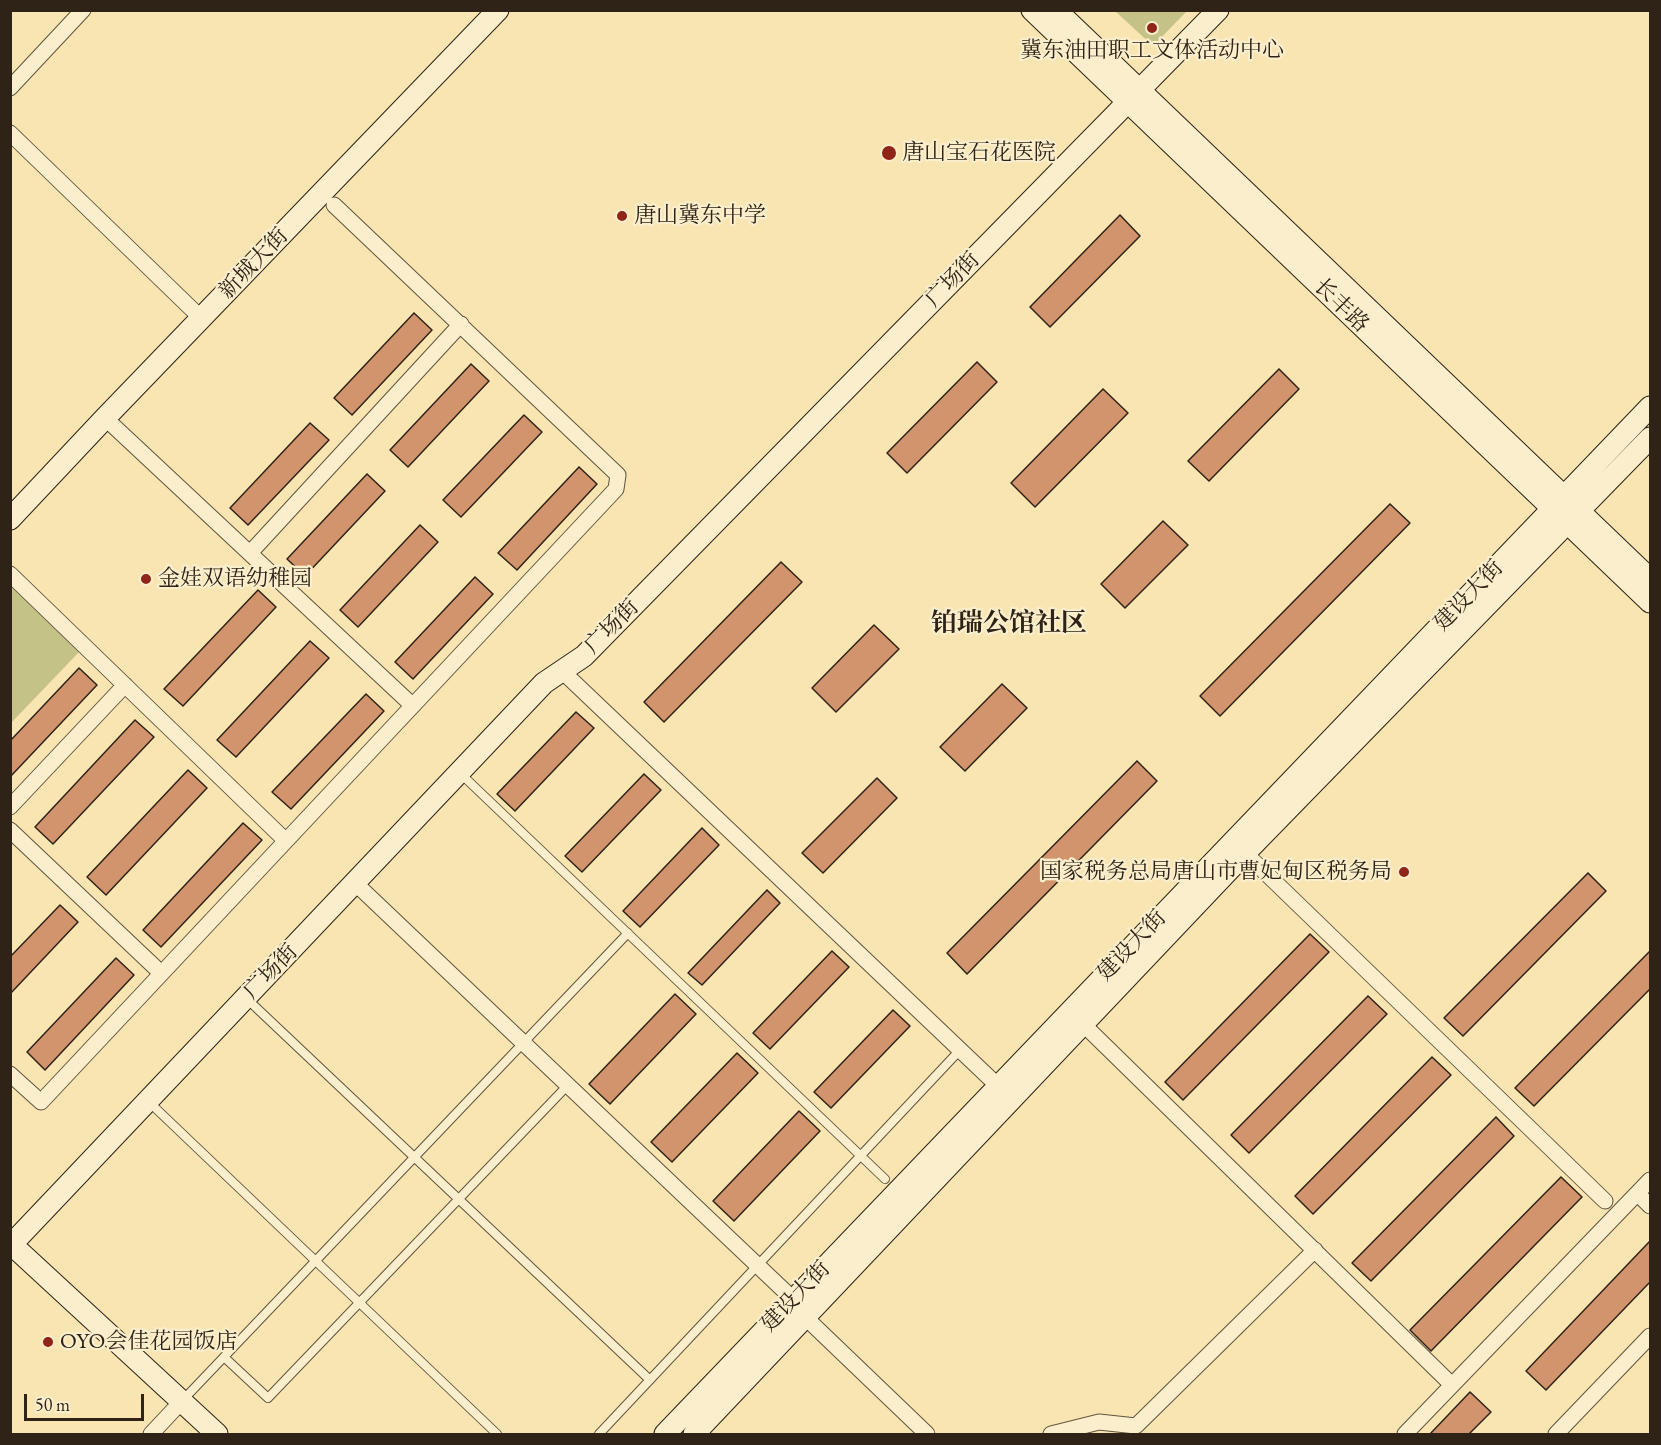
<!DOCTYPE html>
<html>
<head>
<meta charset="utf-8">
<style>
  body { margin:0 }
  #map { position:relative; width:1661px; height:1445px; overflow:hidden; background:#f9e5b2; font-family:"EB Garamond",serif }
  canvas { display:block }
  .frame { position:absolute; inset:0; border:12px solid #2e2316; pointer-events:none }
  .scale { position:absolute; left:24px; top:1394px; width:120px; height:27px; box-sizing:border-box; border:3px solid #2e2316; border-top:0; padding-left:8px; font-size:18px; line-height:21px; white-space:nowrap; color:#2e2316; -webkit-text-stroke:4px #fbeecd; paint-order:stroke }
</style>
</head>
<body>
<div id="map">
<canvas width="1661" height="1445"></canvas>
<div class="frame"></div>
<div class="scale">50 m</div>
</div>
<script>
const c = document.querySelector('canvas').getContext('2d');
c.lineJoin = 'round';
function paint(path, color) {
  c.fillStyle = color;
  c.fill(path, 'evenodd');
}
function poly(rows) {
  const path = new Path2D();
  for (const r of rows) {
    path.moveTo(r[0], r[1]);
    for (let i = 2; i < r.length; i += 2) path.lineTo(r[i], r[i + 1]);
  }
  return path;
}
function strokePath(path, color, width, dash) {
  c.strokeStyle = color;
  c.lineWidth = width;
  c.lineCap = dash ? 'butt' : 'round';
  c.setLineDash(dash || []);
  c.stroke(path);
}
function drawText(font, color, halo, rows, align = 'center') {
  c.font = font + ' "EB Garamond","Noto Serif SC",serif';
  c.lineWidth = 4.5;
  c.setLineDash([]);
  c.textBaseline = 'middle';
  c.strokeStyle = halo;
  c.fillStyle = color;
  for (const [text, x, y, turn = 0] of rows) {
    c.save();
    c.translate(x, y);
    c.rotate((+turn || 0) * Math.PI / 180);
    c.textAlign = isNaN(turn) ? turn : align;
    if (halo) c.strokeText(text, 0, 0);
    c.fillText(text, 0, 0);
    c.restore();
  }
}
paint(poly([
  [1115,11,1187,11,1153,46],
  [10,585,80,651,11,723,10,723]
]), '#c5c287');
const building = poly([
  [1120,215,1140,236,1050,327,1030,307,1120,215],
  [414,313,432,330,352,415,334,398,414,313],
  [977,362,997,382,907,473,887,453,977,362],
  [471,364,489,381,408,467,390,450,471,364],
  [1279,369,1299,389,1209,481,1188,461,1279,369],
  [1103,389,1128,413,1035,507,1011,483,1103,389],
  [524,415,542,432,461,517,443,500,524,415],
  [310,423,329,440,248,525,230,508,310,423],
  [579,467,597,484,517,570,498,553,579,467],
  [367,474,385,491,305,576,287,559,367,474],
  [1390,504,1410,523,1220,716,1200,696,1390,504],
  [1163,521,1188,545,1125,608,1101,584,1163,521],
  [420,525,438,542,358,627,340,610,420,525],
  [781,562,802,582,664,722,644,702,781,562],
  [475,577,493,594,413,679,395,662,475,577],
  [258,590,276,607,183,706,164,689,258,590],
  [874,625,899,649,836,712,812,688,874,625],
  [310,641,329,658,236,757,217,740,310,641],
  [79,668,97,685,10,777,10,741,79,668],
  [1002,684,1027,708,965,771,940,747,1002,684],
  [366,694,384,711,291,809,272,792,366,694],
  [576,712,594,728,515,811,497,794,576,712],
  [135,720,154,737,53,844,35,827,135,720],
  [1137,761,1157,781,967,974,947,953,1137,761],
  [188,770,207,788,106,895,87,877,188,770],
  [644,774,661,790,582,872,565,856,644,774],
  [877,778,897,798,823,873,802,853,877,778],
  [243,823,262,840,161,947,143,930,243,823],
  [702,828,719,845,640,927,623,911,702,828],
  [1588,873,1606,891,1463,1036,1444,1018,1588,873],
  [767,890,780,903,702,985,688,973,767,890],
  [60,905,78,922,10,994,10,957,60,905],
  [1310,934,1329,952,1183,1100,1165,1082,1310,934],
  [832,951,849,967,770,1049,753,1033,832,951],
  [1650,951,1650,989,1534,1106,1515,1088,1650,951],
  [116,958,134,975,45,1070,27,1052,116,958],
  [675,994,696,1014,610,1104,589,1084,675,994],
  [1368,996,1387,1014,1249,1153,1231,1135,1368,996],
  [893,1010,910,1026,831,1108,814,1092,893,1010],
  [737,1053,758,1073,672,1162,651,1142,737,1053],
  [1432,1057,1451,1075,1313,1214,1295,1196,1432,1057],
  [799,1111,820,1131,734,1221,713,1201,799,1111],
  [1496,1117,1514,1136,1371,1281,1352,1263,1496,1117],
  [1561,1177,1582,1197,1431,1351,1410,1330,1561,1177],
  [1650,1241,1650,1282,1546,1390,1526,1371,1650,1241],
  [1470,1392,1491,1412,1469,1434,1430,1434,1470,1392]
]);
paint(building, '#d2946d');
strokePath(building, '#2e2316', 1.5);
const lane = poly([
  [461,774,885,1179],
  [247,999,650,1380],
  [149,1102,497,1434],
  [224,1357,268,1398,568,1085],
  [182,1401,628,933],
  [599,1434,960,1050]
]);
const street = poly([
  [10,88,83,10],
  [10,133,201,318],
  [105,418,412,705],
  [250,553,461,324],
  [10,574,285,840],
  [562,671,998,1086],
  [10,807,125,685],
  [10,830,161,973],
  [1245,853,1605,1201],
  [355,883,794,1300],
  [1084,1025,1452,1385],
  [10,1074,41,1102,616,489,618,475,334,205],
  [1638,1194,1650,1206],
  [806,1318,927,1434],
  [151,1434,182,1401],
  [1051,1434,1099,1422,1136,1426,1315,1250],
  [1405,1434,1650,1180],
  [1556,1434,1650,1336]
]);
const secondary = poly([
  [1032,10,1650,602],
  [1056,10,1650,579],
  [10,519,105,418,498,10],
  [10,1243,217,1434],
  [10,1246,544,683,584,656,1218,10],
  [665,1434,1650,407],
  [694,1434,1245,853,1650,438]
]);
strokePath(lane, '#61543d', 10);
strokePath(street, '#61543d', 17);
strokePath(secondary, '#2e2316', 23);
strokePath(lane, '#fbeecd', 8);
strokePath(street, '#fbeecd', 15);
strokePath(secondary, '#fbeecd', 21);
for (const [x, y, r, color] of [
  [1152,28,6,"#8f2418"],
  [889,153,8,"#8f2418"],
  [622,216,6,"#8f2418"],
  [146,579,6,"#8f2418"],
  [1404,872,6,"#8f2418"],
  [48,1342,6,"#8f2418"]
]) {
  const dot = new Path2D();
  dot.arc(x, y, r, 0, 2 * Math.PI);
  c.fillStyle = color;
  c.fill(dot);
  strokePath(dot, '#fbeecd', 2);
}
drawText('22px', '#2e2316', '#fbeecd', [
  ["冀东油田职工文体活动中心",1152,51,"center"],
  ["唐山宝石花医院",902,153],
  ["唐山冀东中学",634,216],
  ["金娃双语幼稚园",158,579],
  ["国家税务总局唐山市曹妃甸区税务局",1392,872,"right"],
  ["OYO会佳花园饭店",60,1342]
], 'left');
drawText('22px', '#2e2316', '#fbeecd', [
  ["新城大街",254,264,-46],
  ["广场街",953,280,-46],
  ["长丰路",1341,306,44],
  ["建设大街",1469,596,-46],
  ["广场街",612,627,-45],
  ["建设大街",1132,946,-46],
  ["广场街",271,972,-46],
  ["建设大街",796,1297,-46]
]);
drawText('bold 26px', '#2e2316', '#fbeecd', [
  ["铂瑞公馆社区",1009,624]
]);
</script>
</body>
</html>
